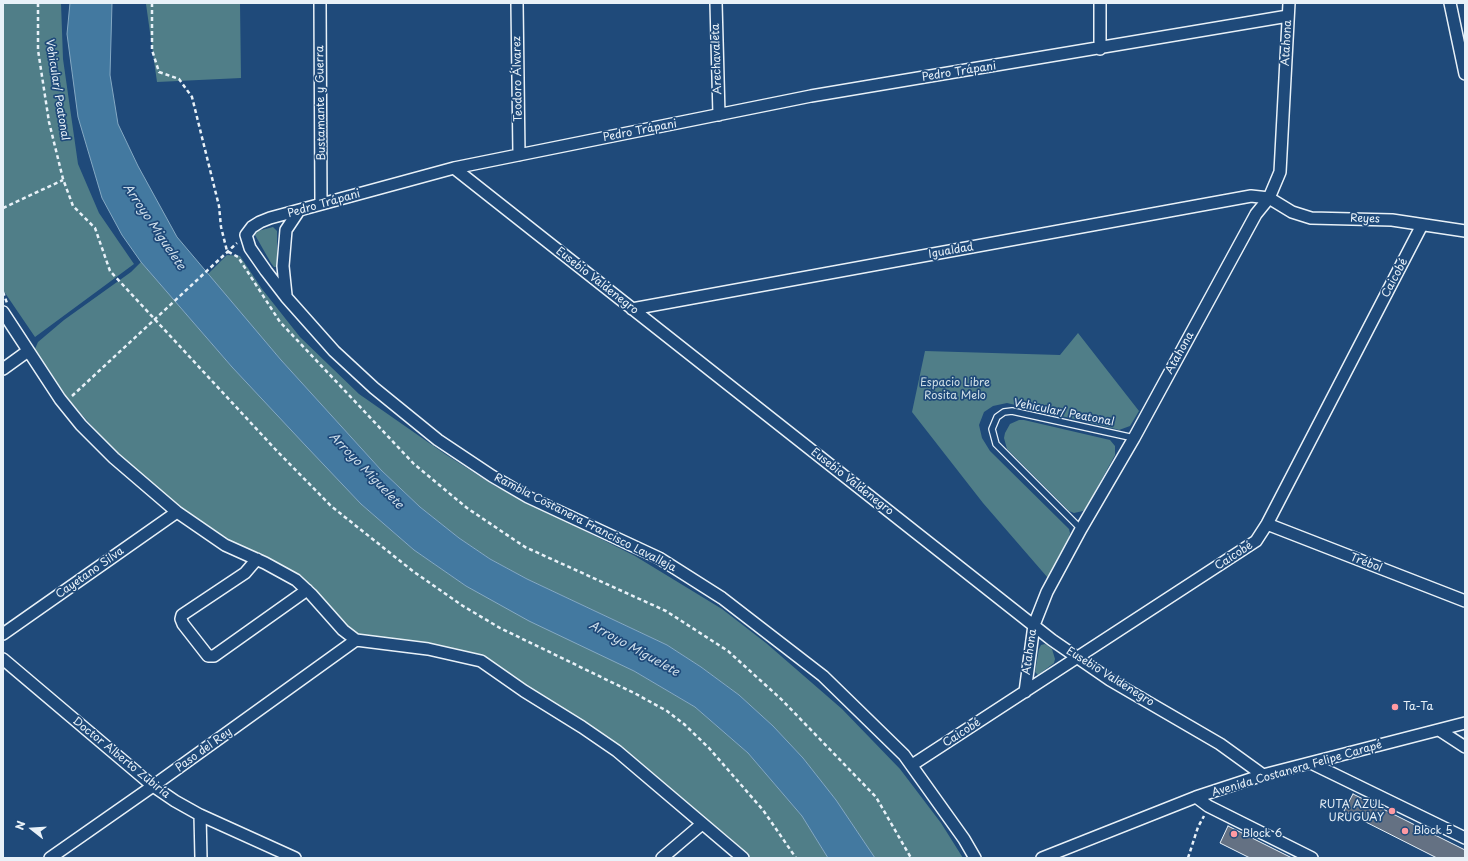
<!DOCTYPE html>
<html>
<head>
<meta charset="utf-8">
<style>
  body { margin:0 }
  #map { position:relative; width:1468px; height:861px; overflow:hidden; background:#1f4a7a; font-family:"Playpen Sans",sans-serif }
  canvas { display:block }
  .frame { position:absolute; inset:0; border:4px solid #e8f1f8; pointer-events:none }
  .north { position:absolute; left:12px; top:809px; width:40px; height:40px; -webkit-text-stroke:3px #1f4a7a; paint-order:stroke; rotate:287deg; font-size:11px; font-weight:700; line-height:16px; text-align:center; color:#e8f1f8 }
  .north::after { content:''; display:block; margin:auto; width:14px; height:18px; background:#e8f1f8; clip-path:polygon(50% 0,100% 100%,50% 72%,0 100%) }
</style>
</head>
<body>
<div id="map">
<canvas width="1468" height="861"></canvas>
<div class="frame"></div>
<div class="north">N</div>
</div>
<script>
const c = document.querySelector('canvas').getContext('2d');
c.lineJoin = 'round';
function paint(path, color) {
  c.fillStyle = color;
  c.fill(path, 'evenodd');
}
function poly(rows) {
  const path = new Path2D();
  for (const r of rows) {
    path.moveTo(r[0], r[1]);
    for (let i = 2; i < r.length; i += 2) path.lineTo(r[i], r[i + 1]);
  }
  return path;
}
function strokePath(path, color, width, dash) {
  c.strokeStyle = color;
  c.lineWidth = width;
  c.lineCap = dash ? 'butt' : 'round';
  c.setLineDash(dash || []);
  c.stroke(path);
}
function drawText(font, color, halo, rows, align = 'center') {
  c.font = font + ' "Playpen Sans",sans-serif';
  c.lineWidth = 3.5;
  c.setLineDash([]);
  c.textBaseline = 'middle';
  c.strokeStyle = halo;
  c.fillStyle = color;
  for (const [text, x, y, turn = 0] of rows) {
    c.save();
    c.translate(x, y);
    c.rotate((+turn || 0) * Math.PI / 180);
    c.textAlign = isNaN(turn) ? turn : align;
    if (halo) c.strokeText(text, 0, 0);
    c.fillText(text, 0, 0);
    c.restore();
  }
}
paint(poly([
  [3,3,61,3,63,59,78,164,99,213,134,264,35,337,3,290],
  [119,3,240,3,241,78,157,82,146,4],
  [273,227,277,231,277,267,274,267,271,263,255,235,258,231],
  [227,255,240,256,262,289,300,337,359,394,445,454,495,486,635,556,722,609,766,643,842,709,900,769,941,823,963,858,875,858,836,800,803,758,773,726,739,695,701,667,667,645,527,579,490,559,459,538,420,507,381,470,281,360,208,274],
  [141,262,232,367,361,504,414,550,466,586,634,671,695,707,748,753,802,816,828,858,750,858,730,838,671,792,645,767,584,722,516,681,482,658,358,635,273,562,229,540,182,510,145,479,110,446,83,416,66,396,35,349,38,342,64,320,131,272],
  [1078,333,1139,411,1130,426,1119,430,1112,428,1007,403,993,406,984,412,979,425,982,438,990,451,1069,529,1070,533,1068,541,1048,578,983,503,912,412,925,351,1060,355],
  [1019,420,1024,420,1110,440,1115,446,1115,455,1086,508,1083,511,1074,513,1069,511,1007,449,1004,438,1005,433,1010,424],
  [1045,644,1052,649,1055,659,1054,663,1038,675,1035,672,1039,649,1041,645]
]), '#507e88');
const water = poly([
  [70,3,112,3,110,75,118,124,138,166,177,237,281,360,381,470,420,507,459,538,490,559,527,579,667,645,701,667,739,695,773,726,803,758,836,800,875,858,828,858,802,816,748,753,695,707,634,671,529,621,466,586,414,550,361,504,306,446,232,367,141,262,122,235,102,198,78,117,67,34,70,3]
]);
paint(water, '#4379a0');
strokePath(water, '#85a9c3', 1);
const building = poly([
  [1353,794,1465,850,1465,858,1437,858,1344,811,1353,794],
  [1228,826,1292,858,1250,858,1220,843,1228,826]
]);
paint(building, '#647183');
strokePath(building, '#e8f1f8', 1);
const service = poly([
  [1081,529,996,444,992,429,997,417,1004,412,1012,411,1134,438]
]);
const minor = poly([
  [320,3,321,204],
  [517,3,519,155],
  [716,3,719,115],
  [1100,3,1100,49],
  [1450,3,1465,74],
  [454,168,1052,640,1110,680,1220,744,1263,775],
  [286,295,283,266,286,230,298,212],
  [632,309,1251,196,1269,198,1292,212,1311,218,1392,220,1465,231],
  [3,312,60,399,81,425,114,458,177,512,225,545,265,563,296,580,311,594,343,630,356,640,428,649,481,661,524,691,582,727,617,751,743,858],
  [3,369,28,351],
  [1267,524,1465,601],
  [257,559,245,573,182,615,181,619,183,624,208,656,214,656,307,590],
  [3,634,177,512],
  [3,659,153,786,175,801,200,815,295,858],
  [1025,692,1034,625,1047,592,1081,529,1134,438,1256,214,1269,198,1280,172,1289,3],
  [1439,730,1465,747],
  [1311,763,1465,838],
  [912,765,1256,541,1267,524,1422,225],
  [1196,797,1208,806,1312,858],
  [200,815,201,858],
  [50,858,153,786,356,640],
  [662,858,702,824],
  [975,858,964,839,904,755,823,676,722,598,659,558,528,497,492,476,438,440,374,388,334,351,286,297,266,271,250,248,246,235,252,227,260,222,270,218,454,168,811,96,1288,16],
  [1042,858,1196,797,1263,775,1465,723]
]);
strokePath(service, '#e8f1f8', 8);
strokePath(minor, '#e8f1f8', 14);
strokePath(poly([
  [38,3,38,50,49,122,63,179,73,206,95,228,110,271,276,450,331,506,414,572,463,606,500,628,636,694,667,711,684,724,709,748,763,810,796,858],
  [152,3,152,50,159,72,179,79,192,97,219,206,221,227,227,251,238,257,280,322,414,464,467,508,525,547,666,611,728,651,781,699,876,797,911,858],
  [3,208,63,180],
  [3,292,7,303],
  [72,396,237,243],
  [1188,858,1198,827,1204,816]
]), '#e8f1f8', 2.5, [4, 3]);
strokePath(service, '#1f4a7a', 5.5);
strokePath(minor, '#1f4a7a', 11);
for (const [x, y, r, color] of [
  [1395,707,4,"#ff9aa2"],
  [1392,811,4,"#ff9aa2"],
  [1405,831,4,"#ff9aa2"],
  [1234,834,4,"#ff9aa2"]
]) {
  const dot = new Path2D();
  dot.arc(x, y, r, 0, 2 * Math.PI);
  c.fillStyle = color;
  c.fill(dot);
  strokePath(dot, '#1f4a7a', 1.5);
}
drawText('11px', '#e8f1f8', '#1f4a7a', [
  ["Atahona",1287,43,-87],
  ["Arechavaleta",717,59,-92],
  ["Pedro Trápani",959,72,-9],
  ["Teodoro Álvarez",518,79,-91],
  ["Vehicular/ Peatonal",57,90,81],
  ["Bustamante y Guerra",321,103,-91],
  ["Pedro Trápani",640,131,-11],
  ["Pedro Trápani",324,204,-16],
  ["Reyes",1365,219,2],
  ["Igualdad",951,251,-10],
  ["Caicobé",1395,278,-62],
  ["Eusebio Valdenegro",597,281,38],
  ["Atahona",1180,353,-61],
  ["Vehicular/ Peatonal",1064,413,11],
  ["Eusebio Valdenegro",852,482,38],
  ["Rambla Costanera Francisco Lavalleja",585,523,27],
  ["Caicobé",1234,556,-33],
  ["Trébol",1366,563,21],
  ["Cayetano Silva",90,573,-35],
  ["Atahona",1030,652,-82],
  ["Eusebio Valdenegro",1110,677,32],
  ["Caicobé",962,733,-33],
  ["Paso del Rey",204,750,-36],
  ["Doctor Alberto Zubiría",121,758,39],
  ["Avenida Costanera Felipe Carapé",1297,769,-16]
]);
drawText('11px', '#d1e0e7', '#1f4a7a', [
  ["Espacio Libre",955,383],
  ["Rosita Melo",955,396]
]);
drawText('11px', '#e8f1f8', '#1f4a7a', [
  ["Ta-Ta",1403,707],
  ["RUTA AZUL",1384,805,"right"],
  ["URUGUAY",1384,818,"right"],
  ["Block 5",1413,831],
  ["Block 6",1242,834]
], 'left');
drawText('italic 12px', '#cfdfeb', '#1f4a7a', [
  ["Arroyo Miguelete",154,227,56],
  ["Arroyo Miguelete",366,471,46],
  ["Arroyo Miguelete",634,649,29]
]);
</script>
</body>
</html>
